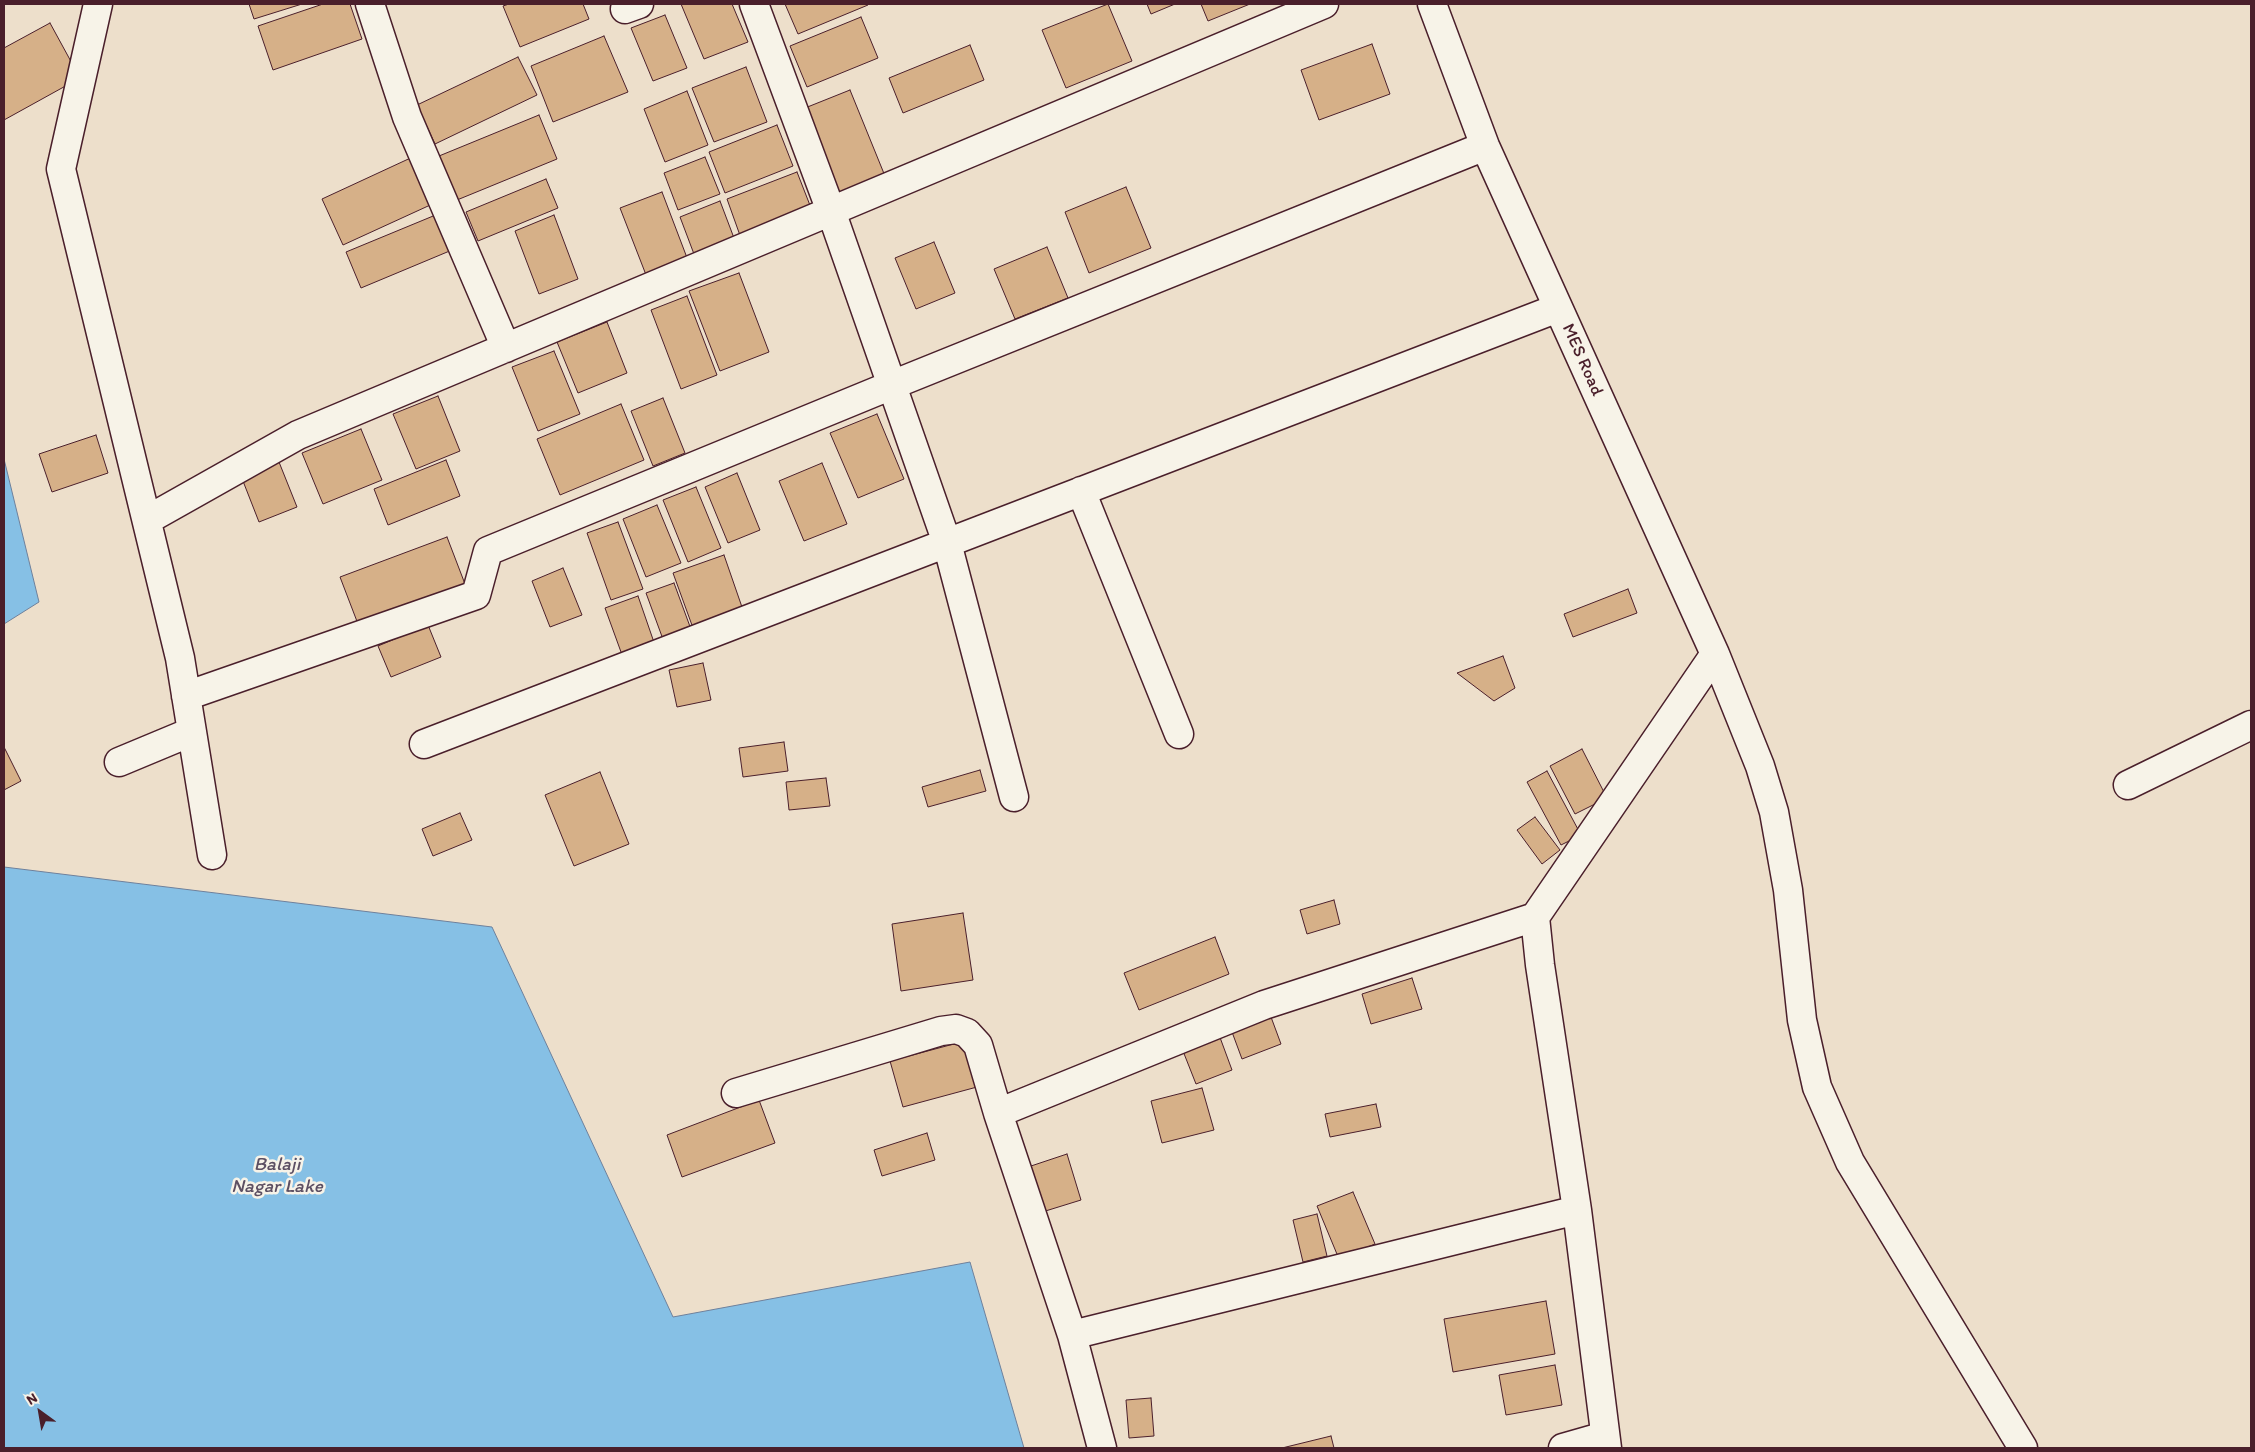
<!DOCTYPE html>
<html>
<head>
<meta charset="utf-8">
<style>
  body { margin:0 }
  #map { position:relative; width:2255px; height:1452px; overflow:hidden; background:#eddfcb; font-family:Itim,sans-serif }
  canvas { display:block }
  .frame { position:absolute; inset:0; border:5px solid #4a1f2b; pointer-events:none }
  .north { position:absolute; left:15px; top:1387px; width:50px; height:50px; -webkit-text-stroke:4px #f7f3e8; paint-order:stroke; rotate:328deg; font-size:14px; font-weight:700; line-height:20px; text-align:center; color:#4a1f2b }
  .north::after { content:''; display:block; margin:auto; width:18px; height:22px; background:#4a1f2b; clip-path:polygon(50% 0,100% 100%,50% 72%,0 100%) }
</style>
</head>
<body>
<div id="map">
<canvas width="2255" height="1452"></canvas>
<div class="frame"></div>
<div class="north">N</div>
</div>
<script>
const c = document.querySelector('canvas').getContext('2d');
c.lineJoin = 'round';
function paint(path, color) {
  c.fillStyle = color;
  c.fill(path, 'evenodd');
}
function poly(rows) {
  const path = new Path2D();
  for (const r of rows) {
    path.moveTo(r[0], r[1]);
    for (let i = 2; i < r.length; i += 2) path.lineTo(r[i], r[i + 1]);
  }
  return path;
}
function strokePath(path, color, width, dash) {
  c.strokeStyle = color;
  c.lineWidth = width;
  c.lineCap = dash ? 'butt' : 'round';
  c.setLineDash(dash || []);
  c.stroke(path);
}
function drawText(font, color, halo, rows, align = 'center') {
  c.font = font + ' Itim,sans-serif';
  c.lineWidth = 5;
  c.setLineDash([]);
  c.textBaseline = 'middle';
  c.strokeStyle = halo;
  c.fillStyle = color;
  for (const [text, x, y, turn = 0] of rows) {
    c.save();
    c.translate(x, y);
    c.rotate((+turn || 0) * Math.PI / 180);
    c.textAlign = isNaN(turn) ? turn : align;
    if (halo) c.strokeText(text, 0, 0);
    c.fillText(text, 0, 0);
    c.restore();
  }
}
const water = poly([
  [4,459,39,602,4,624,4,459],
  [4,867,492,927,673,1317,970,1262,1024,1448,4,1448,4,867]
]);
paint(water, '#86c0e5');
strokePath(water, '#6e809b', 1);
const building = poly([
  [249,4,302,4,254,19,249,4],
  [323,4,350,4,362,39,273,70,258,26,323,4],
  [509,4,583,4,589,19,520,47,503,6,509,4],
  [681,4,732,4,748,42,704,59,681,4],
  [785,4,867,4,868,5,798,34,785,4],
  [1108,4,1132,61,1066,88,1042,30,1108,4],
  [1147,4,1175,4,1151,14,1147,4],
  [1201,4,1250,4,1208,21,1201,4],
  [665,15,687,68,653,81,631,28,665,15],
  [861,17,878,58,807,87,790,46,861,17],
  [50,23,80,78,4,120,4,48,50,23],
  [604,36,628,92,553,122,531,66,604,36],
  [1372,44,1390,94,1319,120,1301,70,1372,44],
  [970,45,984,80,903,113,889,78,970,45],
  [518,57,537,95,435,144,417,105,518,57],
  [746,67,767,122,714,142,692,88,746,67],
  [850,90,885,176,836,197,800,110,850,90],
  [687,91,708,145,665,162,644,109,687,91],
  [539,115,557,159,457,200,439,156,539,115],
  [777,125,793,166,725,193,709,152,777,125],
  [417,155,439,201,343,245,322,199,417,155],
  [705,157,720,194,678,210,664,173,705,157],
  [797,172,813,213,742,241,727,199,797,172],
  [546,179,558,208,478,241,466,212,546,179],
  [1126,187,1151,248,1089,273,1065,212,1126,187],
  [662,192,689,263,648,280,620,208,662,192],
  [720,201,737,246,697,262,680,217,720,201],
  [438,214,452,250,361,288,346,252,438,214],
  [554,215,578,279,539,294,515,231,554,215],
  [934,242,955,293,916,309,895,258,934,242],
  [1047,247,1068,298,1015,319,994,269,1047,247],
  [739,273,769,352,720,371,689,291,739,273],
  [687,296,717,375,681,389,651,310,687,296],
  [607,322,627,373,578,393,557,342,607,322],
  [554,351,580,414,538,431,512,367,554,351],
  [438,396,460,451,416,469,393,414,438,396],
  [663,398,685,453,653,466,631,411,663,398],
  [621,404,644,460,560,495,537,439,621,404],
  [877,414,904,479,858,498,830,433,877,414],
  [361,429,382,480,323,504,302,453,361,429],
  [96,435,108,473,52,492,39,454,96,435],
  [446,460,460,496,388,525,374,489,446,460],
  [279,462,297,507,259,522,241,476,279,462],
  [822,463,847,524,804,541,779,481,822,463],
  [737,473,760,530,728,543,705,487,737,473],
  [696,487,721,548,688,562,663,500,696,487],
  [657,505,681,563,646,577,623,519,657,505],
  [618,522,643,589,611,600,587,533,618,522],
  [447,537,465,584,358,624,340,577,447,537],
  [724,555,743,610,693,628,673,573,724,555],
  [563,568,582,615,550,627,532,581,563,568],
  [674,583,692,632,664,642,646,593,674,583],
  [1628,589,1637,613,1573,637,1564,614,1628,589],
  [638,596,657,651,625,663,605,608,638,596],
  [428,625,441,657,391,677,378,646,428,625],
  [1503,656,1515,688,1494,701,1457,673,1503,656],
  [703,663,711,700,677,707,669,670,703,663],
  [784,742,788,771,743,777,739,748,784,742],
  [4,747,21,781,4,790,4,747],
  [1582,749,1607,798,1575,814,1550,766,1582,749],
  [980,770,986,791,928,807,922,787,980,770],
  [1547,771,1581,835,1561,845,1527,782,1547,771],
  [600,772,629,844,574,866,545,795,600,772],
  [826,778,830,806,789,810,786,782,826,778],
  [460,813,472,840,433,856,422,829,460,813],
  [1535,817,1560,850,1542,864,1517,830,1535,817],
  [1334,900,1340,924,1307,934,1300,910,1334,900],
  [963,913,973,980,901,991,892,924,963,913],
  [1215,937,1229,974,1139,1010,1124,973,1215,937],
  [1412,978,1422,1009,1371,1024,1362,994,1412,978],
  [1271,1017,1281,1044,1242,1059,1232,1032,1271,1017],
  [1218,1032,1232,1070,1196,1084,1181,1046,1218,1032],
  [965,1041,977,1087,903,1107,890,1061,965,1041],
  [1202,1088,1214,1130,1162,1143,1151,1101,1202,1088],
  [759,1100,775,1143,682,1177,667,1135,759,1100],
  [1376,1104,1381,1127,1330,1137,1325,1114,1376,1104],
  [927,1133,935,1160,882,1176,874,1150,927,1133],
  [1067,1154,1081,1200,1039,1213,1025,1168,1067,1154],
  [1353,1192,1375,1244,1339,1259,1317,1206,1353,1192],
  [1317,1214,1327,1256,1303,1262,1293,1220,1317,1214],
  [1546,1301,1555,1354,1453,1372,1444,1319,1546,1301],
  [1555,1365,1562,1405,1506,1415,1499,1375,1555,1365],
  [1151,1398,1154,1436,1129,1438,1126,1400,1151,1398],
  [1331,1436,1334,1448,1282,1448,1331,1436]
]);
paint(building, '#d6b088');
strokePath(building, '#4a1f2b', 1);
const minor = poly([
  [98,4,61,169,180,658,212,855],
  [370,4,407,117,506,348],
  [754,4,831,211,947,543,1014,797],
  [1432,4,1485,146,1715,654,1760,766,1774,812,1788,890,1802,1020,1817,1087,1850,1162,2023,1448],
  [625,9,639,4],
  [1081,491,1179,734],
  [147,520,298,435,1324,4],
  [186,696,476,595,488,551,892,385,1485,146],
  [424,744,1558,308],
  [119,762,191,732],
  [2128,785,2251,725],
  [736,1093,941,1031,956,1029,967,1033,978,1045,998,1113,1072,1335,1102,1448],
  [998,1113,1264,1005,1535,917],
  [1072,1335,1577,1210],
  [1563,1448,1605,1436],
  [1607,1448,1577,1210,1540,965,1535,917,1715,654]
]);
strokePath(minor, '#4a1f2b', 31);
strokePath(minor, '#f7f3e8', 28);
drawText('18px', '#4a1f2b', '#f7f3e8', [
  ["MES Road",1582,360,66]
]);
drawText('italic 19px', '#5c4f63', '#f7f3e8', [
  ["Balaji",277,1165],
  ["Nagar Lake",277,1187]
]);
</script>
</body>
</html>
